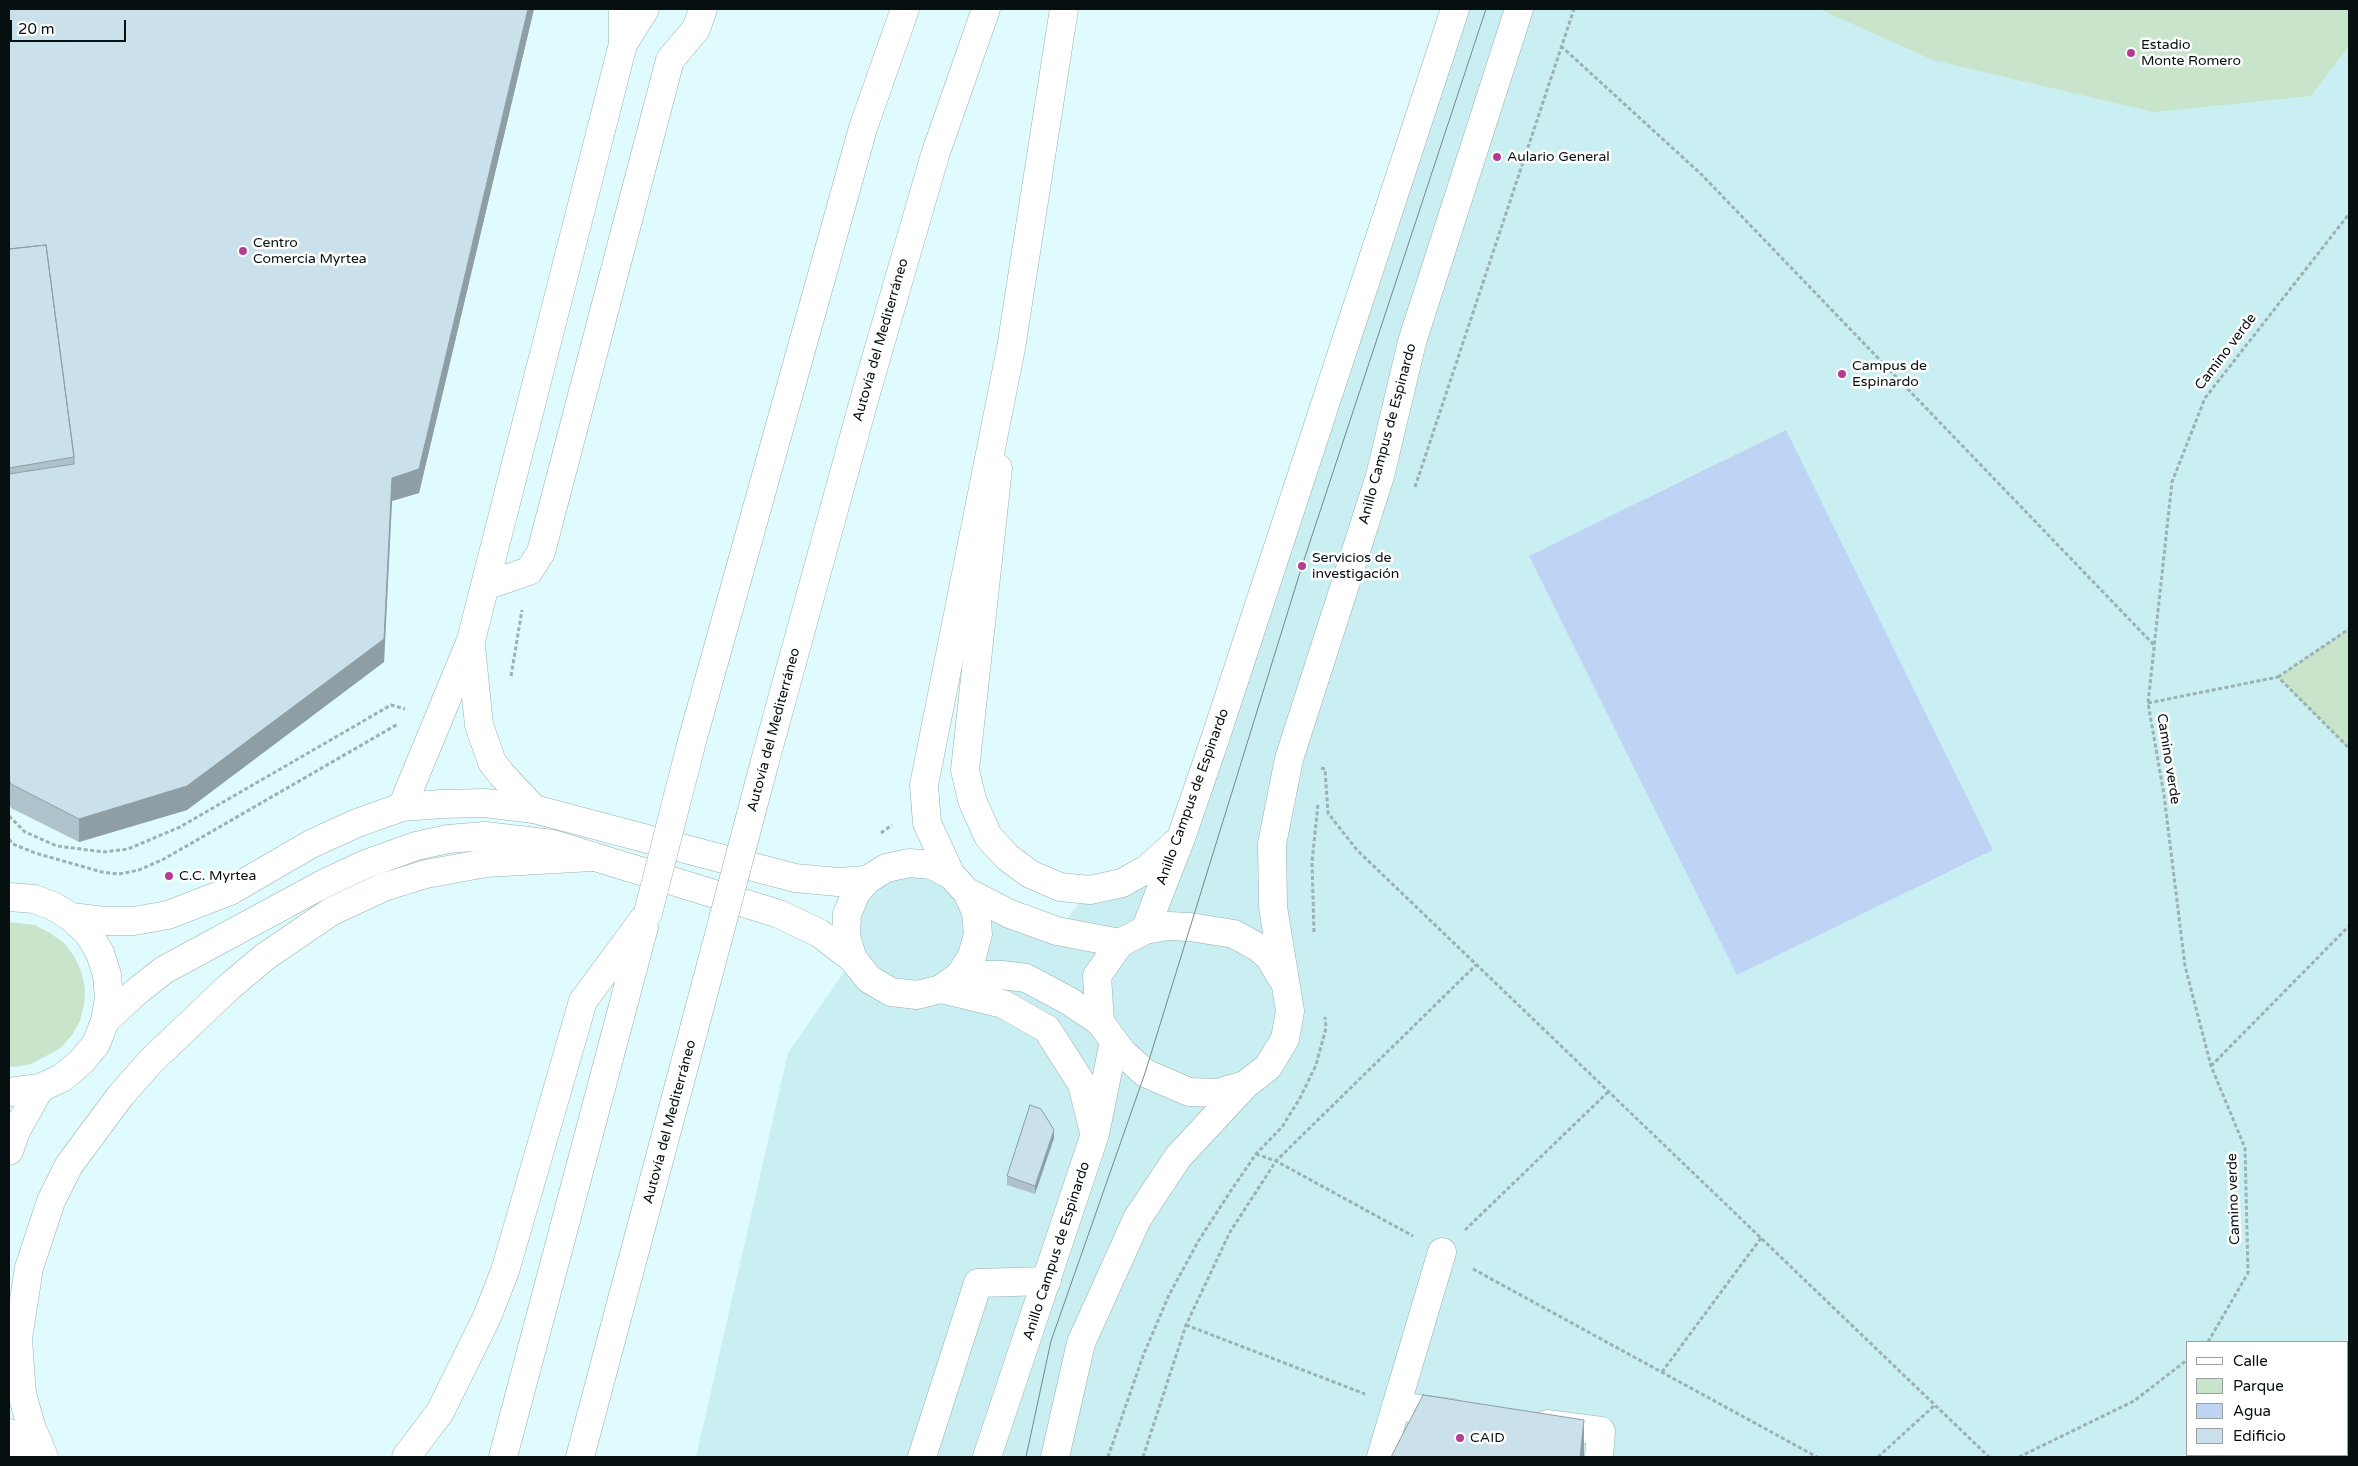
<!DOCTYPE html>
<html>
<head>
<meta charset="utf-8">
<style>
  body { margin:0 }
  #map { position:relative; width:2358px; height:1466px; overflow:hidden; background:#e0fbfd; font-family:"Varela Round",sans-serif }
  canvas { display:block }
  .frame { position:absolute; inset:0; border:10px solid #071011; pointer-events:none }
  .legend { position:absolute; left:2186px; top:1341px; width:162px; height:115px; box-sizing:border-box; background:#fff; border:1px solid #9c9fa0; margin:0; padding:6px 9px; list-style:none; font-size:15px; color:#071011 }
  .legend li { display:flex; align-items:center; gap:10px; height:25px }
  .legend b { width:25px; border:1px solid #9c9fa0 }
  .scale { position:absolute; left:10px; top:20px; width:116px; height:22px; box-sizing:border-box; border:2px solid #071011; border-top:0; padding-left:6px; font-size:15px; line-height:18px; white-space:nowrap; color:#071011; -webkit-text-stroke:4px #fff; paint-order:stroke }
</style>
</head>
<body>
<div id="map">
<canvas width="2358" height="1466"></canvas>
<div class="frame"></div>
<ul class="legend">
<li><b style="height:6px;background:#fff"></b>Calle</li>
<li><b style="height:14px;background:#c8e4ca"></b>Parque</li>
<li><b style="height:14px;background:#bdd4f5"></b>Agua</li>
<li><b style="height:14px;background:#cae1ec"></b>Edificio</li>
</ul>
<div class="scale">20 m</div>
</div>
<script>
const c = document.querySelector('canvas').getContext('2d');
c.lineJoin = 'round';
function paint(path, color) {
  c.fillStyle = color;
  c.fill(path, 'evenodd');
}
function poly(rows) {
  const path = new Path2D();
  for (const r of rows) {
    path.moveTo(r[0], r[1]);
    for (let i = 2; i < r.length; i += 2) path.lineTo(r[i], r[i + 1]);
  }
  return path;
}
function strokePath(path, color, width, dash) {
  c.strokeStyle = color;
  c.lineWidth = width;
  c.lineCap = dash ? 'butt' : 'round';
  c.setLineDash(dash || []);
  c.stroke(path);
}
function drawText(font, color, halo, rows, align = 'center') {
  c.font = font + ' "Varela Round",sans-serif';
  c.lineWidth = 5;
  c.setLineDash([]);
  c.textBaseline = 'middle';
  c.strokeStyle = halo;
  c.fillStyle = color;
  for (const [text, x, y, turn = 0] of rows) {
    c.save();
    c.translate(x, y);
    c.rotate((+turn || 0) * Math.PI / 180);
    c.textAlign = isNaN(turn) ? turn : align;
    if (halo) c.strokeText(text, 0, 0);
    c.fillText(text, 0, 0);
    c.restore();
  }
}
paint(poly([
  [1455,9,2349,9,2349,1457,696,1457,788,1053,853,959,847,914,909,863,1057,931,1090,890,1181,838],
  [2187,1342,2347,1342,2347,1455,2187,1455]
]), '#caeff2');
paint(poly([
  [1819,9,2349,9,2349,46,2311,96,2154,112,1933,60],
  [2349,629,2349,748,2278,677],
  [9,922,35,925,50,933,64,943,74,956,81,971,85,988,84,1005,80,1021,72,1035,61,1048,31,1064,14,1067,9,1066]
]), '#c8e4ca');
paint(poly([
  [1786,430,1993,850,1737,975,1529,556]
]), '#bdd4f5');
const minor = poly([
  [623,44,645,9],
  [485,586,529,571,541,552,670,60,696,29,703,9],
  [471,646,479,725,492,762,502,775,534,809],
  [402,807,471,640,623,44,623,9],
  [1396,1406,1452,1413],
  [1547,1424,1601,1431,1599,1457],
  [922,1457,978,1283,1047,1281],
  [1381,1457,1442,1252]
]);
const major = poly([
  [998,468,965,770,972,800,988,836,1007,857,1030,874,1060,887,1090,890,1122,883,1147,869,1176,843],
  [967,892,1010,914,1057,931,1120,943],
  [9,897,34,899,53,906,71,917,88,933,100,953,107,975,109,998,105,1021,96,1044,81,1062,62,1078,40,1088,9,1092],
  [71,917,104,921,134,921,168,915,230,891,311,844,357,823,402,807,442,804,485,803,534,809,795,878,838,882,867,880],
  [1145,930,1181,838,1215,739,1455,9],
  [960,975,1002,975,1026,978,1069,1001,1100,1022],
  [941,989,1003,1004,1047,1029,1082,1084,1093,1128],
  [105,1021,136,992,164,970,323,884,366,864,416,846,448,839,485,836,553,844,779,914,819,933,853,959,869,979,891,992,917,995,941,989,960,975,972,956,978,934,976,912,967,892,951,875,932,865,909,863,886,868,867,880,856,893,847,914,846,937,853,959],
  [1245,1085,1218,1093,1189,1092,1145,1073,1122,1052,1100,1022,1097,976,1120,943,1145,930,1168,926,1190,927,1234,934,1259,948,1270,958,1281,977],
  [987,1457,1095,1134,1114,1041],
  [1055,1457,1081,1343,1137,1219,1178,1157,1245,1085,1268,1067,1285,1039,1290,1011,1273,907,1272,844,1289,759,1380,476,1412,342,1519,9]
]);
const highway = poly([
  [692,741,863,128,905,9],
  [765,761,866,393,935,155,986,9],
  [951,875,927,823,924,785,1011,348,1064,9],
  [9,1151,16,1131,40,1088],
  [9,1433,26,1457],
  [44,1457,31,1426,22,1394,20,1367,18,1338,29,1268,51,1201,69,1165,121,1095,152,1060,230,986,266,956,332,911,384,887,426,874,486,863,592,857],
  [406,1457,440,1412,487,1317,505,1271,583,1001,648,913],
  [503,1457,644,927],
  [580,1457,694,1029]
]);
strokePath(minor, '#96b0b2', 29);
strokePath(major, '#96b0b2', 29);
strokePath(highway, '#96b0b2', 29);
strokePath(poly([
  [1561,46,1701,174,2154,645],
  [1415,487,1574,9],
  [511,676,522,610],
  [2278,677,2349,629],
  [2148,703,2278,677,2349,748],
  [1321,768,1325,769,1328,813,1357,850,1989,1457],
  [9,816,25,832,57,846,104,852,128,849,180,827,391,705,405,709],
  [881,833,892,825],
  [9,839,13,844,35,853,102,872,119,874,139,870,164,859,398,724],
  [1314,932,1312,862,1318,804],
  [2211,1066,2349,926],
  [1256,1154,1276,1161,1413,1236],
  [1465,1230,1609,1091],
  [1473,1269,1817,1457],
  [1186,1325,1365,1394],
  [2208,1342,2248,1273,2245,1148,2211,1066,2185,966,2164,795,2148,703,2172,482,2205,398,2349,214],
  [1662,1372,1761,1238],
  [2347,1450,2349,1452],
  [1108,1457,1143,1356,1169,1295,1199,1240,1230,1192,1256,1154,1282,1127,1300,1098,1316,1065,1326,1028,1325,1017],
  [1143,1457,1186,1325,1230,1232,1276,1161,1476,965],
  [1878,1457,1935,1405],
  [2019,1457,2134,1401,2187,1360]
]), '#9bb1b2', 3, [4, 2.5]);
strokePath(minor, '#fff', 28);
strokePath(major, '#fff', 28);
strokePath(highway, '#fff', 28);
strokePath(poly([
  [1026,1457,1051,1341,1145,1073,1302,566,1486,9]
]), '#76888a', 1);
const highwayBridge = poly([
  [648,913,692,741],
  [694,1029,765,761]
]);
strokePath(highwayBridge, '#96b0b2', 29, []);
strokePath(highwayBridge, '#fff', 28);
paint(poly([
  [9,9,534,9,419,493,392,501,384,662,187,810,79,842,11,808,9,804],
  [1054,1138,1035,1194,1007,1185,1007,1176]
]), '#aec2cb');
paint(poly([
  [528,9,534,9,419,493,392,501,384,662,187,810,79,842,79,819,392,478],
  [1054,1130,1054,1138,1035,1194,1035,1186],
  [1584,1420,1584,1457,1580,1457]
]), '#8d9ea5');
const building = poly([
  [9,9,528,9,419,469,392,478,384,639,187,786,79,819,11,784,9,780,9,474,74,464,74,457,46,245,9,249,9,9],
  [46,245,74,457,9,468,9,249,46,245],
  [1030,1105,1041,1109,1054,1130,1035,1186,1007,1176,1030,1105],
  [1423,1395,1584,1420,1580,1457,1391,1457,1423,1395]
]);
paint(building, '#cae1ec');
strokePath(building, '#8d9ea5', 1);
for (const [x, y, r, color] of [
  [2131,53,5,"#b43d93"],
  [1497,157,5,"#b43d93"],
  [243,251,5,"#b43d93"],
  [1842,374,5,"#b43d93"],
  [1302,566,5,"#b43d93"],
  [169,876,5,"#b43d93"],
  [1460,1438,5,"#b43d93"]
]) {
  const dot = new Path2D();
  dot.arc(x, y, r, 0, 2 * Math.PI);
  c.fillStyle = color;
  c.fill(dot);
  strokePath(dot, '#fff', 2);
}
drawText('14px', '#071011', '#fff', [
  ["Estadio",2141,45],
  ["Monte Romero",2141,61],
  ["Aulario General",1507,157],
  ["Centro",253,243],
  ["Comercia Myrtea",253,259],
  ["Campus de",1852,366],
  ["Espinardo",1852,382],
  ["Servicios de",1312,558],
  ["investigación",1312,574],
  ["C.C. Myrtea",179,876],
  ["CAID",1470,1438]
], 'left');
drawText('14px', '#071011', '#fff', [
  ["Autovía del Mediterráneo",881,340,-74],
  ["Camino verde",2226,352,-53],
  ["Anillo Campus de Espinardo",1388,434,-75],
  ["Autovía del Mediterráneo",774,730,-75],
  ["Camino verde",2168,759,81],
  ["Anillo Campus de Espinardo",1193,797,-70],
  ["Autovía del Mediterráneo",670,1122,-75],
  ["Camino verde",2234,1199,-92],
  ["Anillo Campus de Espinardo",1057,1251,-72]
]);
</script>
</body>
</html>
